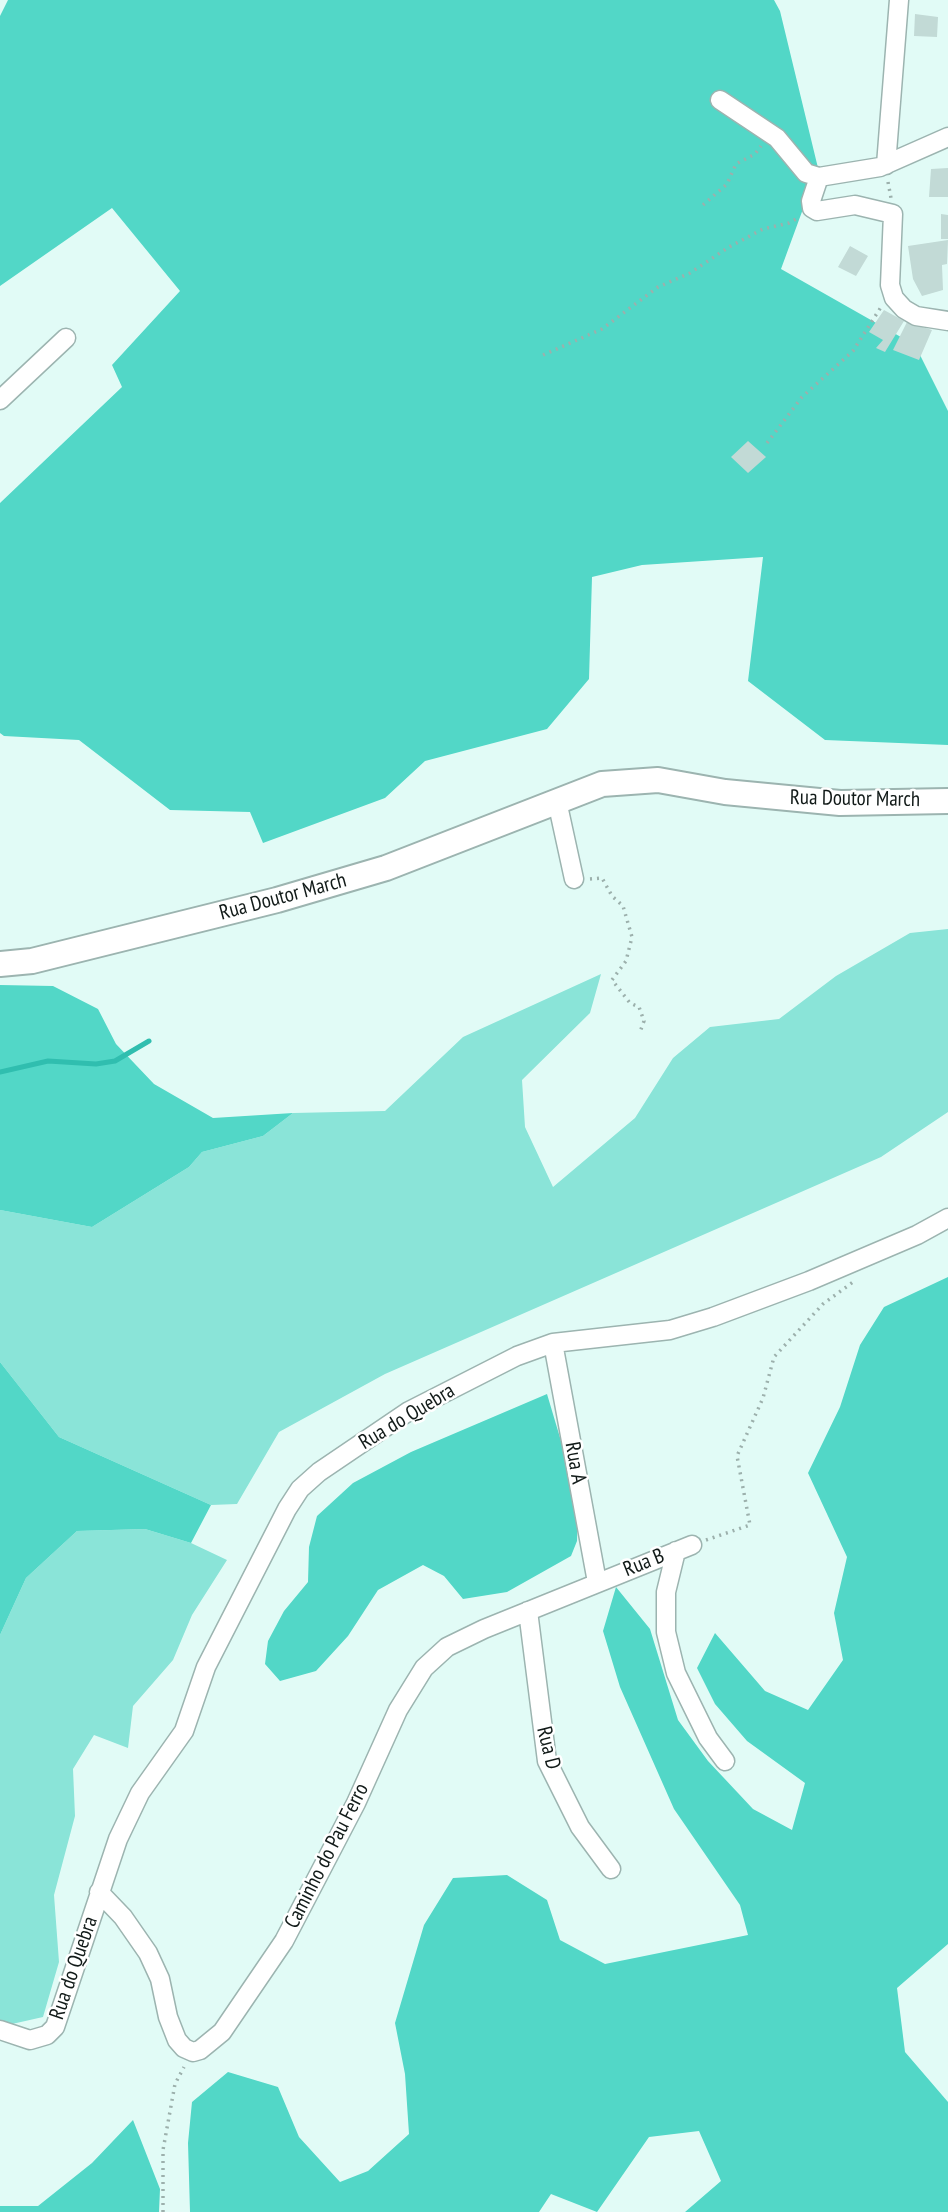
<!DOCTYPE html>
<html>
<head>
<meta charset="utf-8">
<style>
  body { margin:0 }
  canvas { display:block; background:#e1fbf6 }
</style>
</head>
<body>
<canvas width="948" height="2212"></canvas>
<script>
const c = document.querySelector('canvas').getContext('2d');
c.lineJoin = 'round';
function paint(path, color) {
  c.fillStyle = color;
  c.fill(path, 'evenodd');
}
function poly(rows) {
  const path = new Path2D();
  for (const r of rows) {
    path.moveTo(r[0], r[1]);
    for (let i = 2; i < r.length; i += 2) path.lineTo(r[i], r[i + 1]);
  }
  return path;
}
function strokePath(path, color, width, dash) {
  c.strokeStyle = color;
  c.lineWidth = width;
  c.lineCap = dash ? 'butt' : 'round';
  c.setLineDash(dash || []);
  c.stroke(path);
}
function drawText(font, color, halo, rows, align = 'center') {
  c.font = font + ' "PT Sans Narrow",sans-serif';
  c.lineWidth = 5;
  c.setLineDash([]);
  c.textBaseline = 'middle';
  c.strokeStyle = halo;
  c.fillStyle = color;
  for (const [text, x, y, turn = 0] of rows) {
    c.save();
    c.translate(x, y);
    c.rotate((+turn || 0) * Math.PI / 180);
    c.textAlign = isNaN(turn) ? turn : align;
    if (halo) c.strokeText(text, 0, 0);
    c.fillText(text, 0, 0);
    c.restore();
  }
}
paint(poly([
  [948,929,948,1112,881,1157,385,1374,279,1432,237,1504,211,1505,59,1437,0,1362,0,1210,92,1227,189,1167,202,1152,263,1136,293,1113,385,1111,463,1037,601,974,590,1013,522,1080,525,1127,553,1187,635,1118,673,1058,710,1027,779,1019,836,976,910,933],
  [145,1529,191,1543,227,1560,192,1615,173,1660,133,1706,128,1748,94,1735,73,1769,75,1816,54,1895,59,1962,43,2017,12,2024,0,2021,0,1635,26,1578,77,1531]
]), '#8ae4d8');
paint(poly([
  [8,0,774,0,780,11,818,168,781,269,915,345,948,411,948,745,825,740,748,681,763,557,642,565,592,577,589,679,547,729,425,761,385,798,263,843,250,812,170,810,79,740,4,736,0,733,0,503,122,387,112,365,180,291,112,208,0,286,0,16],
  [0,985,53,986,98,1009,116,1044,154,1084,213,1118,293,1113,263,1136,202,1152,189,1167,92,1227,0,1210],
  [948,1277,948,1944,897,1988,905,2052,948,2102,948,2212,685,2212,721,2181,699,2131,649,2137,597,2212,551,2194,539,2212,190,2212,188,2143,192,2102,228,2072,278,2087,299,2137,340,2182,368,2171,409,2134,405,2074,395,2023,424,1925,453,1878,507,1875,547,1900,560,1940,605,1964,748,1935,740,1905,674,1809,620,1687,603,1631,616,1587,650,1629,678,1720,708,1761,753,1809,792,1830,805,1783,747,1741,715,1704,697,1668,715,1633,765,1691,808,1710,843,1660,834,1613,847,1557,808,1473,840,1407,860,1345,884,1307],
  [0,1362,59,1437,211,1505,191,1543,145,1529,77,1531,26,1578,0,1635],
  [547,1394,578,1498,577,1541,571,1556,507,1592,463,1599,444,1576,423,1565,378,1590,348,1636,316,1671,280,1681,265,1664,268,1641,284,1611,308,1582,309,1547,317,1516,353,1483,411,1452],
  [133,2120,160,2189,159,2212,0,2212,0,2206,38,2206,92,2163]
]), '#52d7c7');
strokePath(poly([
  [0,1072,48,1061,96,1064,115,1061,149,1041]
]), '#30beaf', 5);
paint(poly([
  [915,14,938,17,937,37,914,36],
  [948,168,948,197,929,197,931,169],
  [941,214,948,215,948,239,941,239],
  [948,240,947,264,942,265,943,290,922,296,913,279,908,246],
  [850,246,868,256,856,276,838,267],
  [884,310,904,321,885,352,876,348,883,340,869,332],
  [907,322,932,330,919,360,893,350],
  [748,441,766,457,748,473,731,457]
]), '#c2dad6');
const street = poly([
  [720,100,777,138,806,173,819,177,880,167,948,137],
  [886,165,899,0],
  [819,177,811,201,812,208,817,211,855,205,893,214,890,285,894,298,904,309,916,316,948,321],
  [0,400,66,338],
  [557,801,574,879],
  [553,1343,597,1582],
  [676,1551,666,1592,666,1632,676,1673,708,1738,725,1761],
  [528,1611,547,1761,580,1827,611,1869],
  [99,1892,123,1917,148,1953,160,1979,168,2017,177,2040,184,2048,193,2052,200,2050,222,2032,284,1941,356,1803,398,1710,424,1668,447,1647,484,1629,692,1545],
  [0,2030,30,2040,47,2035,55,2027,118,1839,140,1793,184,1731,206,1667,287,1509,300,1489,319,1472,409,1411,517,1356,553,1343,670,1330,713,1317,809,1281,917,1235,948,1218]
]);
const secondary = poly([
  [0,964,32,961,277,900,386,868,602,784,658,780,725,792,840,803,948,801]
]);
strokePath(street, '#9cb4b0', 21);
strokePath(secondary, '#9cb4b0', 28);
strokePath(poly([
  [888,182,891,198],
  [703,205,727,184,736,164,755,154,761,146],
  [543,355,602,329,658,287,690,273,729,247,763,229,789,223,798,218],
  [767,443,802,397,853,351,881,307],
  [590,879,602,878,612,896,623,906,632,937,626,961,612,980,630,1003,639,1007,644,1021,640,1032],
  [706,1540,750,1525,737,1456,763,1398,774,1357,823,1304,853,1282],
  [163,2212,163,2150,175,2084,184,2067]
]), '#9cb0ac', 3.5, [2, 5]);
strokePath(street, '#fff', 18);
strokePath(secondary, '#fff', 24);
drawText('21px', '#111a18', '#fff', [
  ["Rua Doutor March",855,799,1],
  ["Rua Doutor March",283,897,-15],
  ["Rua do Quebra",407,1417,-31],
  ["Rua A",575,1463,80],
  ["Rua B",644,1563,-22],
  ["Rua D",548,1748,76],
  ["Caminho do Pau Ferro",327,1856,-63],
  ["Rua do Quebra",74,1968,-71]
]);
</script>
</body>
</html>
